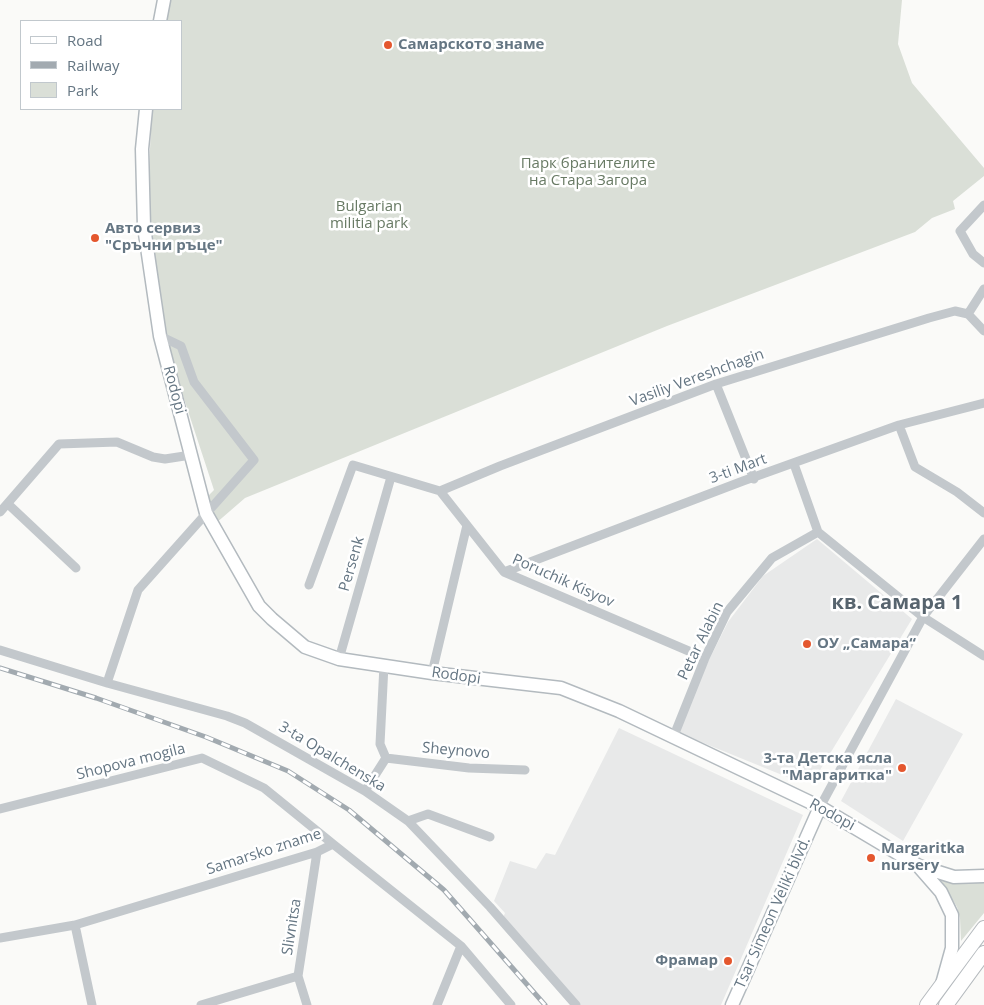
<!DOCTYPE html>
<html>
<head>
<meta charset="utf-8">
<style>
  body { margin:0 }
  #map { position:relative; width:984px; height:1005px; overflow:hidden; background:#fafaf8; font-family:"Open Sans",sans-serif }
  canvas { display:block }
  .legend { position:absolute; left:20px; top:20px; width:162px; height:90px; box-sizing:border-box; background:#fff; border:1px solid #c1c8cd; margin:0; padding:6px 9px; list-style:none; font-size:15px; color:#657683 }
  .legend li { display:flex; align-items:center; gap:10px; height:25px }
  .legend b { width:25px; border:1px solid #c1c8cd }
</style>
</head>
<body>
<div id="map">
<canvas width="984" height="1005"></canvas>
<ul class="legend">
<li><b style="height:6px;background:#fff"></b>Road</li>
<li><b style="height:6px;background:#a2aab0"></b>Railway</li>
<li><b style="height:14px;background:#dadfd7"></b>Park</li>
</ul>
</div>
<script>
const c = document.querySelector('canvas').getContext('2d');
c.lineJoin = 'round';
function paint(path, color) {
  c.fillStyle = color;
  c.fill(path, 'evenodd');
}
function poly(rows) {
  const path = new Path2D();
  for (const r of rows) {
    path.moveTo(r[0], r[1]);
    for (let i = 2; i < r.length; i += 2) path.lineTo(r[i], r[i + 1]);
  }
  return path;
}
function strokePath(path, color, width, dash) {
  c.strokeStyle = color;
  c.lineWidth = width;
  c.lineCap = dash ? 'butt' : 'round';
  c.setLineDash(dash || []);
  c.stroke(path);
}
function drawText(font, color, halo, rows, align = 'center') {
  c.font = font + ' "Open Sans",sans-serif';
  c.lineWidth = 5;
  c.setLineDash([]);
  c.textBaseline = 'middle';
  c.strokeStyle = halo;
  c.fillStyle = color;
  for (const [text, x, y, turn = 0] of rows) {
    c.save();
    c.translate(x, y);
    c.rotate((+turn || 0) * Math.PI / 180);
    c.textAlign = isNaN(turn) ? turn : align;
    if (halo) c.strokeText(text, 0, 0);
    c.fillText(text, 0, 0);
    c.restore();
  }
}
paint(poly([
  [817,539,912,619,820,770,804,778,792,779,679,733,706,666,728,622,763,576],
  [896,699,963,734,903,841,841,801],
  [619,728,803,815,721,1005,570,1005,500,925,505,913,494,901,510,861,536,869,546,853,555,855]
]), '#e8e9e9');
paint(poly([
  [166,0,902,0,898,44,912,83,984,168,984,176,953,201,955,209,932,218,915,232,667,326,245,498,215,524,207,497,214,490,165,341,147,209,152,109,181,109,181,21,165,21],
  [941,880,984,881,984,913,961,941,960,918,957,907]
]), '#dadfd7');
const secondary = poly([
  [160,21,164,0],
  [146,109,142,149,144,227,160,336,206,513,259,606,272,619,305,647,339,659,432,673,561,688,619,711,820,807,919,866,954,877,984,876],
  [920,868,941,892,952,915,952,948,942,984],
  [732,1005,820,807]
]);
const primary = poly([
  [927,1005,984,928],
  [946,1005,984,953]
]);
strokePath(secondary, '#b3babf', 15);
strokePath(primary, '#b5babe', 16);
strokePath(poly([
  [984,205,960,231,973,254,984,263],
  [968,314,984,289],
  [968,314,984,331],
  [716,384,754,479],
  [899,425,915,467,957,492,984,513],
  [794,464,818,532,923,617,984,656],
  [440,491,500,466,716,384,929,318,955,311,968,314],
  [8,504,76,568],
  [0,512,59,444,117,442,153,457,165,459,191,455],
  [504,572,743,481,899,425,984,403],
  [309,585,353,465,440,491,504,572,705,658],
  [0,650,107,683,227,716,245,723,365,791,408,821,490,907,576,1005],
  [339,659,391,477],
  [432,673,467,525],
  [107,683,138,590,254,460,194,382,181,346,160,336],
  [673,738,705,658,727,612,772,558,818,532],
  [386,758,469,768,525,770],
  [365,791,386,758,380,744,384,665],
  [820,807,923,617,984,539],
  [0,809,202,758,264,788,333,844],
  [408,821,428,814,490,837],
  [75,925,92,1005],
  [0,938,75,925,317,852,333,844,461,946,511,1005],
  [201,1005,298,976],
  [307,1005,298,976,317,852],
  [437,1005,461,946]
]), '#c3c8cc', 9);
strokePath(secondary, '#fff', 12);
strokePath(primary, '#fff', 14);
const rail = poly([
  [0,668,96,698,206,737,288,771,349,810,444,890,545,1005]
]);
strokePath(rail, '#a2aab0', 5);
strokePath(rail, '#fff', 3, [9]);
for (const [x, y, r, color] of [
  [388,45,5,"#e4572e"],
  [95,238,5,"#e4572e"],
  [807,644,5,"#e4572e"],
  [902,768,5,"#e4572e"],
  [871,858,5,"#e4572e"],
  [728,961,5,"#e4572e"]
]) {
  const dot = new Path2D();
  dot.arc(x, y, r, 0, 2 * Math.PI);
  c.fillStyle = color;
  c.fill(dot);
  strokePath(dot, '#fff', 2);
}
drawText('bold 15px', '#657683', '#fff', [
  ["Самарското знаме",398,45],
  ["Авто сервиз",105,229],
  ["\"Сръчни ръце\"",105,246],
  ["ОУ „Самара“",817,644],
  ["3-та Детска ясла",892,759,"right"],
  ["\"Маргаритка\"",892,776,"right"],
  ["Margaritka",881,849],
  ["nursery",881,866],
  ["Фрамар",718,961,"right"]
], 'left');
drawText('15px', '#687a64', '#fff', [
  ["Парк бранителите",588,164],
  ["на Стара Загора",588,181],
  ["Bulgarian",369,207],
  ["militia park",369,224]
]);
drawText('15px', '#657683', '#fff', [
  ["Vasiliy Vereshchagin",697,378,-20],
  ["Rodopi",174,390,75],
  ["3-ti Mart",738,469,-20],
  ["Persenk",352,564,-74],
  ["Poruchik Kisyov",563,581,24],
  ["Petar Alabin",701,641,-64],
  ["Rodopi",456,676,8],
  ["Sheynovo",456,751,5],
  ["3-ta Opalchenska",332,757,31],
  ["Shopova mogila",131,762,-14],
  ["Rodopi",832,815,29],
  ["Samarsko zname",264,852,-18],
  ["Tsar Simeon Veliki blvd.",773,913,-66],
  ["Slivnitsa",292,927,-81]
]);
drawText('bold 20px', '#57646e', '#fff', [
  ["кв. Самара 1",897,603]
]);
</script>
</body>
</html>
